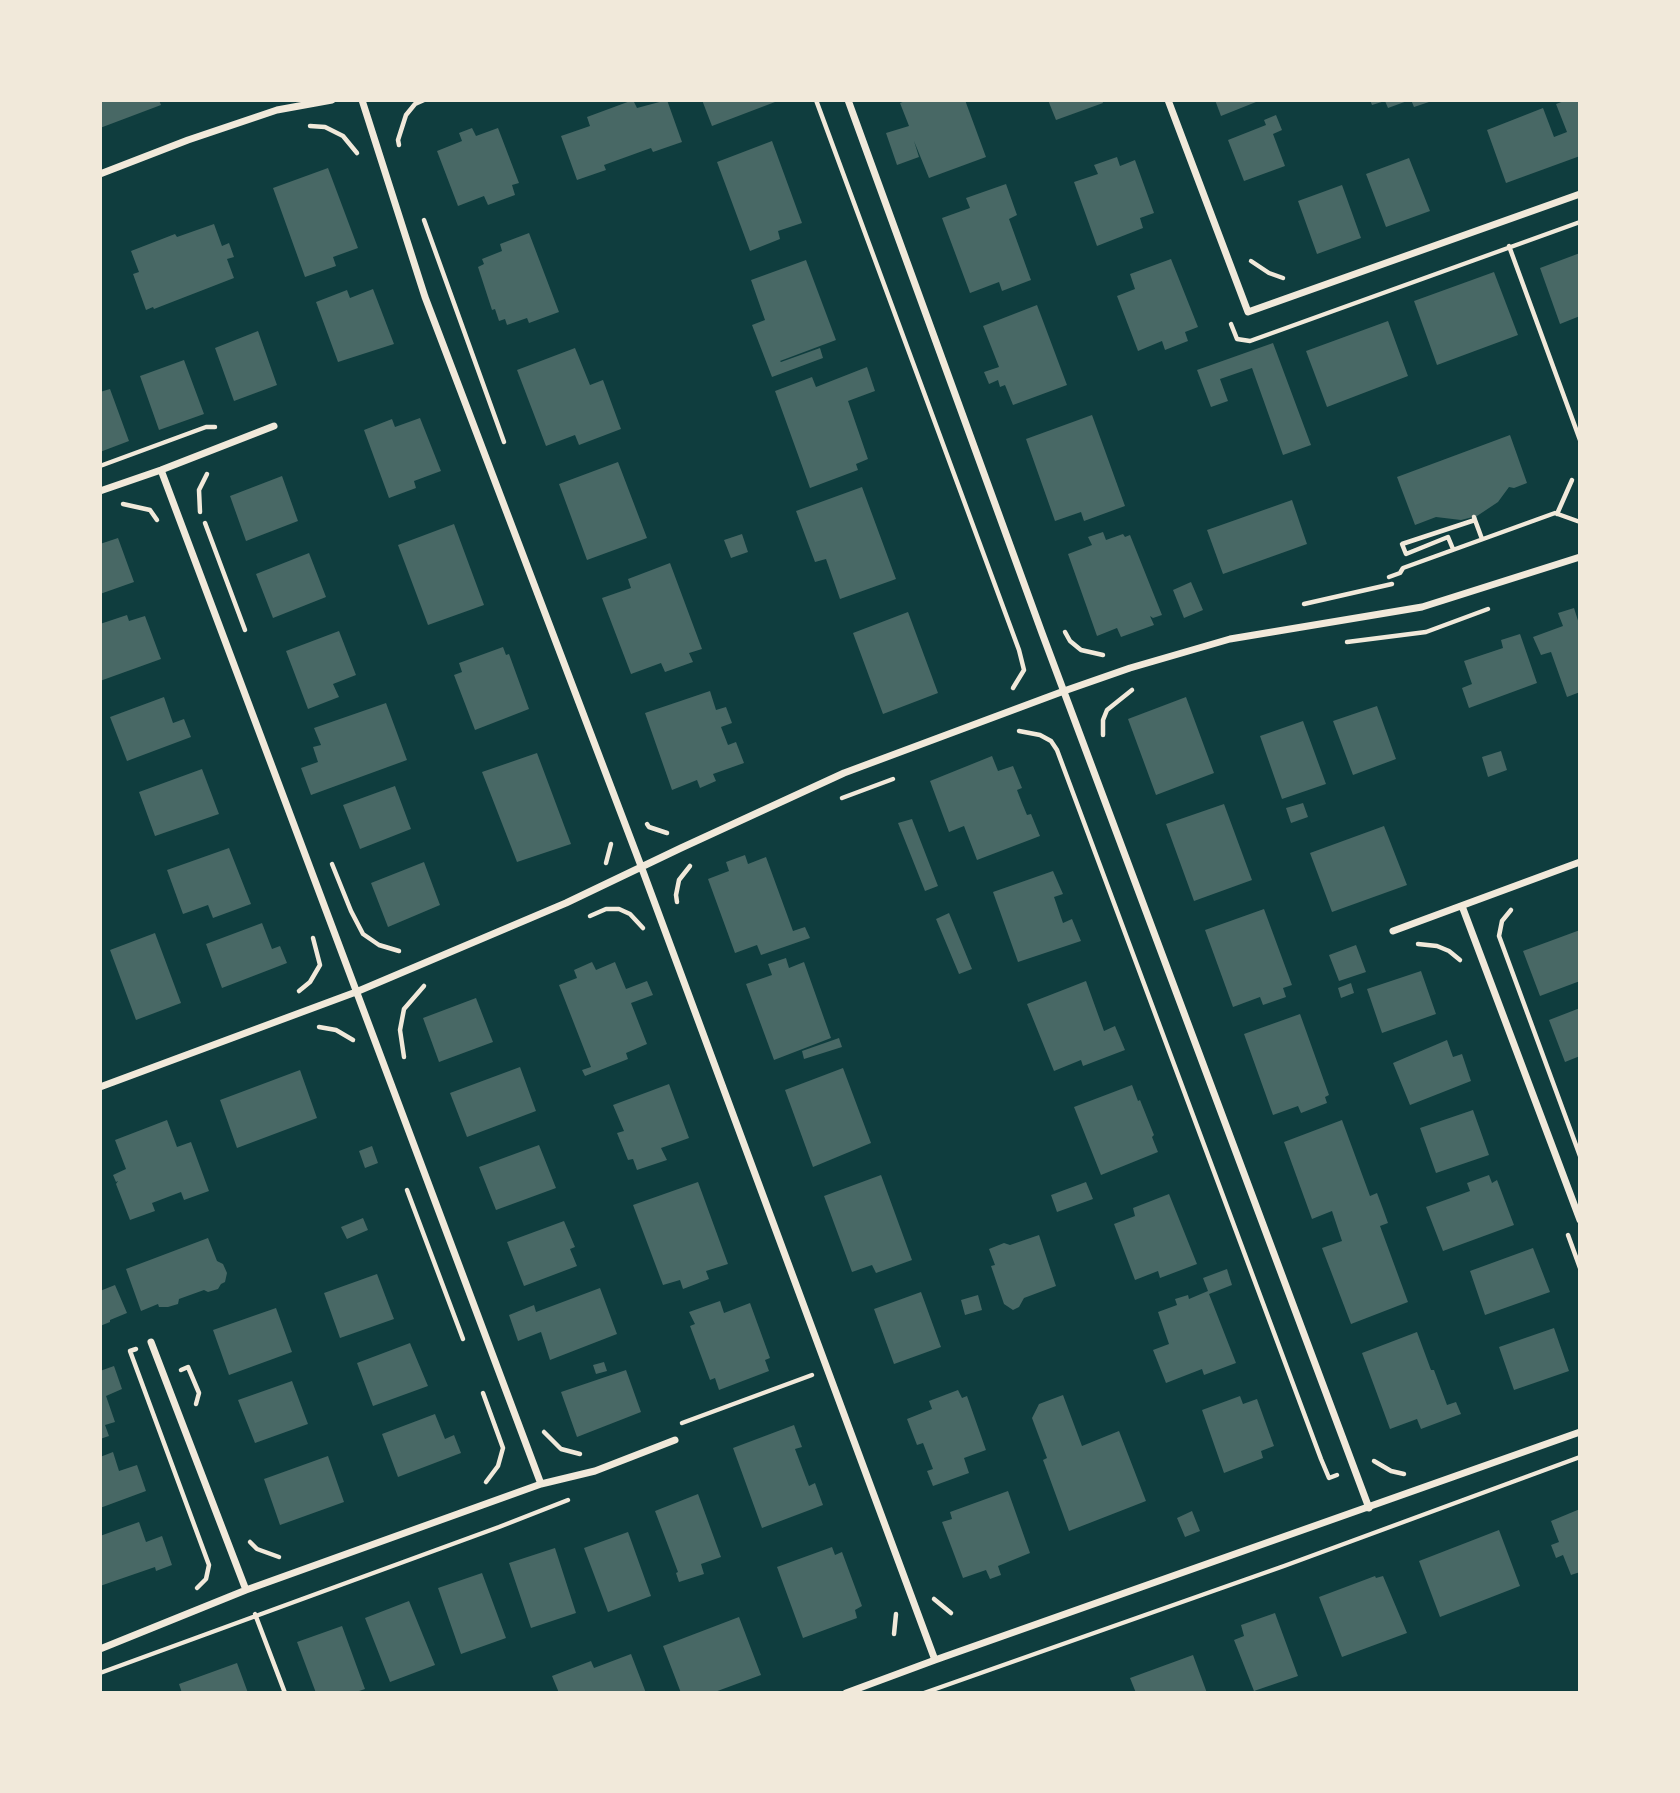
<!DOCTYPE html>
<html>
<head>
<meta charset="utf-8">
<style>
  body { margin:0 }
  #map { position:relative; width:1680px; height:1793px; overflow:hidden; background:#0f3d3e; font-family:"Archivo Narrow",sans-serif }
  canvas { display:block }
  .frame { position:absolute; inset:0; border:102px solid #f1e9da; pointer-events:none }
</style>
</head>
<body>
<div id="map">
<canvas width="1680" height="1793"></canvas>
<div class="frame"></div>
</div>
<script>
const c = document.querySelector('canvas').getContext('2d');
c.lineJoin = 'round';
function paint(path, color) {
  c.fillStyle = color;
  c.fill(path, 'evenodd');
}
function poly(rows) {
  const path = new Path2D();
  for (const r of rows) {
    path.moveTo(r[0], r[1]);
    for (let i = 2; i < r.length; i += 2) path.lineTo(r[i], r[i + 1]);
  }
  return path;
}
function strokePath(path, color, width, dash) {
  c.strokeStyle = color;
  c.lineWidth = width;
  c.lineCap = dash ? 'butt' : 'round';
  c.setLineDash(dash || []);
  c.stroke(path);
}
paint(poly([
  [100,100,159,100,161,105,100,128],
  [633,100,637,108,667,100,682,142,653,152,651,148,604,165,606,170,577,180,561,136,590,126,587,117],
  [702,100,774,100,775,102,712,126],
  [908,100,965,100,986,157,929,178,914,141,919,157,897,165,886,133,909,126,900,103],
  [1048,100,1102,100,1103,103,1056,120],
  [1215,100,1261,100,1221,116],
  [1370,100,1410,100,1388,108,1385,101,1372,105],
  [1411,100,1435,100,1414,107],
  [1567,100,1580,100,1580,156,1506,183,1487,130,1543,108,1554,137,1567,132,1556,104],
  [1276,115,1282,130,1273,134,1285,166,1244,181,1228,140,1266,125,1264,120],
  [472,128,476,136,498,128,519,183,512,185,515,195,488,205,484,196,458,206,437,151,462,141,459,133],
  [772,141,802,223,778,231,780,239,750,251,717,162],
  [1117,157,1120,166,1135,160,1154,213,1140,218,1143,228,1097,246,1074,182,1098,174,1094,165],
  [1409,158,1430,211,1386,227,1366,174],
  [328,168,358,248,333,257,336,266,305,277,273,188],
  [1006,184,1017,215,1009,219,1031,280,1002,291,999,282,970,293,942,218,970,208,966,198],
  [1342,185,1361,238,1317,254,1298,201],
  [214,224,222,246,229,243,234,257,227,259,234,278,154,309,153,307,146,310,133,274,139,272,131,251,175,234,177,237],
  [529,233,559,312,529,323,527,318,507,325,505,319,499,321,495,309,492,310,478,267,484,264,482,259,502,251,500,244],
  [1580,253,1580,316,1560,324,1540,268],
  [1171,259,1198,327,1185,332,1188,341,1165,350,1162,341,1138,351,1117,296,1135,289,1130,274],
  [806,260,836,340,780,361,781,362,820,348,823,358,772,377,752,325,765,320,751,280],
  [1494,272,1518,335,1437,365,1414,301],
  [373,289,394,344,338,362,316,302,347,290,350,298],
  [1037,305,1067,385,1013,405,1005,385,1000,387,998,380,989,384,984,372,999,367,983,326],
  [1388,321,1408,376,1327,407,1306,351],
  [258,331,277,385,234,401,215,348],
  [1273,343,1311,445,1283,455,1252,368,1220,379,1228,401,1211,407,1197,370],
  [575,348,590,385,603,380,621,429,579,445,575,435,546,446,517,370],
  [184,360,204,414,159,430,140,376],
  [867,367,875,391,848,401,868,459,856,464,858,470,810,488,775,391,812,377,816,387],
  [110,389,129,441,100,452,100,392],
  [1092,415,1125,506,1084,521,1081,512,1055,521,1026,439],
  [420,418,441,471,414,481,416,488,389,498,364,430,392,419,395,427],
  [1510,435,1527,483,1514,488,1509,487,1498,502,1477,516,1461,520,1436,517,1415,525,1397,477],
  [618,462,647,538,587,560,559,484],
  [282,476,298,521,246,541,230,496],
  [862,487,896,579,840,599,826,559,815,562,796,511],
  [1292,500,1307,544,1223,574,1207,530],
  [454,524,484,605,428,625,398,545],
  [1103,532,1106,540,1123,534,1125,537,1130,535,1162,615,1153,618,1150,616,1154,625,1121,637,1117,628,1097,636,1068,554,1092,545,1088,537],
  [742,534,748,552,731,558,724,540],
  [118,538,134,582,100,594,100,544],
  [309,553,326,597,273,618,256,574],
  [670,563,702,649,689,653,693,662,665,672,661,663,631,674,602,598,631,588,628,579],
  [1191,582,1203,610,1184,618,1173,590],
  [1574,608,1580,627,1580,692,1567,697,1551,652,1541,655,1533,637,1563,626,1558,613],
  [908,612,938,693,883,714,853,633],
  [127,615,129,621,145,616,161,659,100,681,100,624],
  [339,631,356,675,333,684,339,697,308,709,286,651],
  [1520,634,1537,683,1469,708,1462,688,1472,684,1464,661,1503,648,1501,640],
  [503,647,506,655,509,654,529,709,475,730,454,675,462,672,459,663],
  [710,691,716,710,726,707,732,723,721,727,728,745,736,742,744,763,713,774,716,781,700,788,697,780,672,790,645,713],
  [164,697,173,723,184,719,191,737,127,761,110,717],
  [1186,697,1214,773,1156,795,1128,719],
  [386,703,407,760,311,795,301,768,318,762,313,747,321,745,314,728],
  [1377,706,1396,759,1353,775,1333,721],
  [1303,721,1326,784,1282,799,1260,736],
  [1501,751,1507,770,1488,777,1482,757],
  [537,753,571,844,517,862,482,772],
  [992,756,998,771,1013,766,1022,788,1017,790,1022,803,1027,815,1031,814,1040,836,977,860,964,826,949,832,930,781],
  [202,769,219,814,155,836,139,792],
  [395,786,411,829,360,849,343,805],
  [1303,803,1308,817,1291,823,1286,808],
  [1224,804,1252,880,1194,901,1166,824],
  [912,819,938,886,925,891,898,823],
  [1384,826,1407,885,1332,912,1310,853],
  [229,848,251,904,213,918,208,905,183,914,167,870],
  [745,855,748,864,766,857,793,931,805,927,810,938,761,955,757,945,735,953,708,879,729,871,726,862],
  [424,862,440,905,388,927,371,883],
  [1053,871,1063,894,1054,897,1063,923,1072,919,1081,941,1018,962,993,892],
  [1264,909,1292,985,1283,988,1286,997,1263,1005,1260,997,1233,1007,1205,930],
  [949,913,972,969,959,974,936,919],
  [262,923,272,949,280,946,287,963,222,988,206,944],
  [1580,930,1580,981,1540,996,1523,951],
  [155,933,181,1003,136,1020,110,950],
  [1356,945,1366,972,1339,981,1329,955],
  [786,958,789,968,804,962,831,1038,774,1060,746,984,772,975,768,964],
  [592,962,596,970,615,962,626,989,647,981,653,995,631,1003,647,1044,626,1053,628,1059,585,1076,582,1070,591,1067,559,985,577,978,574,970],
  [1421,971,1436,1014,1382,1033,1367,989],
  [1086,981,1104,1031,1115,1026,1125,1050,1083,1066,1081,1060,1054,1071,1027,1004],
  [1351,983,1354,993,1341,998,1338,988],
  [476,998,493,1042,439,1062,423,1018],
  [1580,1008,1580,1056,1565,1062,1549,1020],
  [1300,1014,1329,1095,1325,1097,1327,1103,1301,1113,1298,1106,1273,1115,1244,1034],
  [839,1038,842,1047,804,1059,802,1051],
  [1447,1040,1453,1057,1462,1054,1471,1081,1410,1105,1393,1063],
  [520,1067,536,1111,467,1137,450,1093],
  [843,1068,871,1143,813,1167,785,1090],
  [300,1070,317,1118,237,1148,220,1100],
  [669,1084,689,1138,661,1148,667,1160,637,1170,633,1159,628,1160,617,1133,624,1131,613,1105],
  [1132,1085,1138,1101,1140,1100,1154,1135,1152,1137,1158,1152,1101,1175,1074,1107],
  [1473,1110,1489,1155,1436,1173,1420,1128],
  [167,1120,177,1147,191,1142,209,1191,184,1200,181,1192,152,1203,155,1211,130,1220,116,1184,118,1181,116,1182,113,1175,126,1169,115,1140],
  [1342,1120,1370,1196,1377,1193,1383,1209,1388,1223,1380,1226,1408,1302,1351,1324,1322,1248,1342,1241,1332,1211,1312,1219,1284,1142],
  [539,1145,556,1188,496,1210,479,1167],
  [372,1146,378,1163,365,1168,359,1151],
  [881,1175,912,1260,876,1273,872,1265,852,1272,824,1196],
  [1489,1175,1492,1183,1497,1180,1514,1225,1443,1251,1426,1207,1470,1191,1467,1183],
  [698,1182,728,1264,706,1271,709,1279,683,1289,680,1280,663,1285,633,1205],
  [1086,1182,1093,1199,1057,1212,1051,1195],
  [1169,1194,1197,1264,1160,1278,1158,1271,1135,1280,1114,1224,1135,1216,1133,1208],
  [363,1218,368,1230,347,1239,341,1227],
  [564,1221,575,1247,570,1249,577,1266,524,1286,507,1242],
  [1039,1235,1056,1286,1024,1298,1019,1307,1013,1310,1004,1304,991,1266,995,1265,989,1249,1004,1243,1010,1245],
  [208,1238,217,1261,223,1264,227,1273,225,1282,221,1284,218,1289,208,1292,204,1290,179,1299,178,1304,168,1307,159,1307,158,1304,141,1311,126,1269],
  [1533,1248,1550,1292,1485,1315,1470,1271],
  [1227,1269,1232,1285,1209,1294,1236,1363,1204,1375,1202,1369,1166,1383,1153,1350,1169,1344,1158,1312,1177,1305,1175,1299,1188,1295,1189,1299,1208,1291,1203,1278],
  [377,1274,394,1319,340,1338,324,1293],
  [115,1285,127,1313,110,1320,110,1322,100,1326,100,1291],
  [600,1288,617,1334,550,1360,541,1332,518,1341,509,1315,534,1305,536,1312],
  [921,1292,941,1347,894,1364,874,1309],
  [978,1295,982,1310,965,1315,961,1300],
  [720,1301,724,1313,750,1303,770,1358,765,1360,769,1371,719,1390,715,1378,710,1380,690,1326,695,1324,689,1312],
  [276,1308,292,1352,229,1375,213,1330],
  [1554,1328,1569,1371,1514,1390,1499,1347],
  [1417,1332,1431,1370,1434,1370,1447,1405,1456,1402,1461,1414,1421,1429,1417,1419,1390,1429,1362,1353],
  [410,1343,428,1386,373,1406,357,1363],
  [604,1362,607,1371,596,1374,593,1365],
  [114,1366,122,1389,106,1396,115,1422,105,1425,109,1436,100,1439,100,1371],
  [626,1370,641,1412,577,1437,561,1392],
  [292,1381,308,1424,255,1443,238,1400],
  [958,1390,962,1398,967,1396,986,1450,964,1458,969,1473,933,1486,927,1471,933,1469,923,1443,917,1445,907,1419,932,1409,929,1401],
  [1063,1395,1082,1446,1119,1431,1146,1501,1069,1531,1043,1460,1047,1458,1032,1418,1039,1404],
  [1240,1396,1243,1404,1257,1399,1274,1446,1261,1451,1263,1458,1224,1473,1202,1410],
  [435,1414,445,1439,454,1435,461,1453,398,1477,382,1434],
  [794,1425,802,1447,795,1449,809,1486,815,1483,823,1505,762,1528,733,1448],
  [113,1452,119,1471,137,1465,146,1491,100,1508,100,1457],
  [328,1456,344,1502,280,1525,264,1479],
  [1008,1491,1030,1553,998,1566,1001,1575,990,1579,986,1570,963,1578,942,1522,952,1519,950,1512],
  [698,1494,721,1557,701,1564,704,1574,679,1582,676,1573,678,1572,655,1511],
  [1580,1509,1580,1572,1571,1575,1563,1555,1556,1558,1551,1545,1559,1542,1551,1521],
  [1192,1511,1200,1531,1185,1537,1177,1518],
  [139,1522,146,1542,162,1536,172,1565,156,1571,155,1567,100,1586,100,1536],
  [1499,1530,1520,1586,1440,1617,1419,1561],
  [628,1532,651,1596,608,1612,584,1548],
  [832,1547,835,1555,842,1552,862,1606,855,1610,857,1618,803,1638,777,1567],
  [555,1548,576,1613,531,1628,509,1563],
  [482,1573,506,1638,461,1654,438,1588],
  [1375,1576,1376,1578,1383,1576,1407,1633,1342,1657,1319,1597],
  [409,1601,435,1665,390,1682,365,1618],
  [1275,1613,1298,1676,1254,1691,1234,1640,1244,1636,1241,1625],
  [739,1617,761,1675,712,1693,681,1693,663,1646],
  [342,1626,365,1689,353,1693,316,1693,297,1642],
  [631,1654,646,1693,559,1693,552,1676,591,1661,594,1668],
  [1193,1655,1207,1693,1136,1693,1130,1678],
  [237,1663,248,1693,182,1693,179,1684]
]), '#486865');
strokePath(poly([
  [816,100,1019,650,1024,670,1013,688],
  [310,126,325,127,343,136,357,153],
  [399,145,398,140,406,115,415,104,424,100],
  [424,220,504,442],
  [1509,246,1580,440],
  [1251,261,1269,273,1283,278],
  [1231,324,1237,339,1250,341,1580,222],
  [100,466,206,427,215,427],
  [123,504,150,510,157,520],
  [200,512,199,490,207,474],
  [1557,514,1572,480],
  [1475,520,1482,539],
  [205,523,245,630],
  [1453,549,1448,537,1406,554,1402,544,1475,520,1474,517],
  [1389,577,1400,573,1403,568,1555,513,1580,522],
  [1304,604,1392,584],
  [1065,632,1070,641,1081,650,1103,655],
  [1347,642,1426,632,1488,609],
  [1019,731,1040,735,1051,741,1057,750,1321,1459,1329,1478,1337,1475],
  [1103,735,1103,720,1107,710,1132,690],
  [842,798,893,779],
  [647,824,649,827,667,833],
  [606,863,611,844],
  [332,864,351,911,363,934,379,945,399,951],
  [677,902,676,895,679,880,690,866],
  [1511,910,1502,921,1499,936,1580,1156],
  [590,916,606,909,619,909,630,914,643,928],
  [1418,944,1437,946,1449,951,1460,960],
  [299,991,310,982,320,965,313,938],
  [319,1027,336,1030,353,1040],
  [404,1057,400,1030,404,1009,424,986],
  [407,1190,463,1339],
  [1568,1235,1580,1268],
  [136,1349,130,1351,209,1565,206,1579,197,1588],
  [181,1370,188,1367,199,1393,196,1404],
  [483,1393,503,1448,498,1466,486,1482],
  [682,1423,812,1375],
  [544,1432,561,1449,580,1454],
  [1374,1461,1391,1471,1404,1474],
  [250,1542,257,1549,279,1557],
  [934,1599,951,1613],
  [255,1614,285,1693],
  [894,1634,896,1614],
  [100,1673,499,1527,568,1500],
  [924,1693,1284,1566,1580,1457]
]), '#f1e9da', 4.5);
strokePath(poly([
  [362,100,425,297,641,866,935,1660],
  [848,100,1042,633,1369,1508],
  [1168,100,1248,312,1580,194],
  [100,174,188,140,277,110,332,100],
  [161,470,541,1484],
  [100,491,161,470,274,426],
  [1462,906,1580,1220],
  [1393,931,1580,862],
  [100,1087,356,992,566,903,681,848,844,773,1064,691,1130,668,1230,639,1422,607,1580,557],
  [151,1342,246,1590],
  [100,1649,246,1590,541,1484,595,1471,675,1440],
  [846,1693,935,1660,1580,1432]
]), '#f1e9da', 7);
</script>
</body>
</html>
